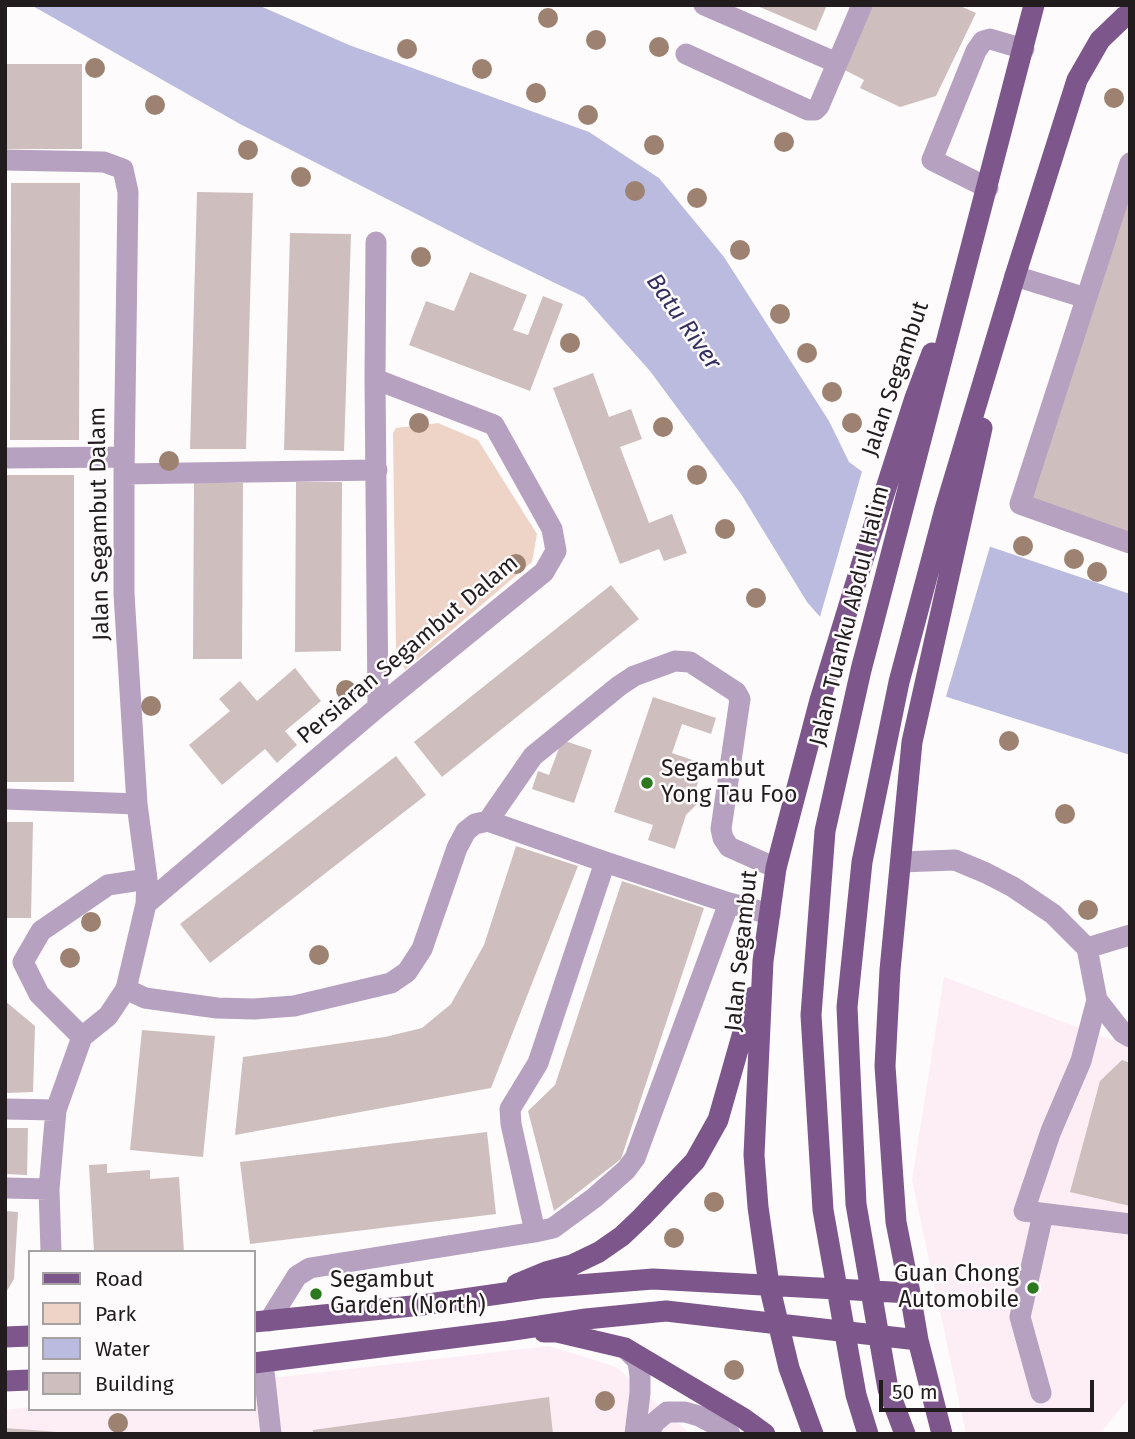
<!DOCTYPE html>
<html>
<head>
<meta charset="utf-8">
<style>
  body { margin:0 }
  #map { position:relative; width:1135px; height:1439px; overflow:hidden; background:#fefbfc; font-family:"Fira Sans",sans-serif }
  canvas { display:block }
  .frame { position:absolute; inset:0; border:7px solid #221c1f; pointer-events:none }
  .legend { position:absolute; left:28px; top:1250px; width:228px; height:161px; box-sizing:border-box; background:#fefbfc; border:2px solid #a6a2a4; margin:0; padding:9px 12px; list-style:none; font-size:21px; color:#221c1f }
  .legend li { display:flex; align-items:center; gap:14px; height:35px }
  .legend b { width:35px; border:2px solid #a6a2a4 }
  .scale { position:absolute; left:879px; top:1380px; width:215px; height:32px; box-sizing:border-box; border:4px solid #221c1f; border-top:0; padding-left:9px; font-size:21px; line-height:24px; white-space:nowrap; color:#221c1f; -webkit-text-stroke:5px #fefbfc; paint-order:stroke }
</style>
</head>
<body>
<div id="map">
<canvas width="1135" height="1439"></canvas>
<div class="frame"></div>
<ul class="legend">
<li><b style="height:9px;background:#7d568c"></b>Road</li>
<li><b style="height:19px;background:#edd4c7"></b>Park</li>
<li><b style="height:19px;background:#bbbbdf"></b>Water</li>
<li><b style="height:19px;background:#cfbebe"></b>Building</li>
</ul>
<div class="scale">50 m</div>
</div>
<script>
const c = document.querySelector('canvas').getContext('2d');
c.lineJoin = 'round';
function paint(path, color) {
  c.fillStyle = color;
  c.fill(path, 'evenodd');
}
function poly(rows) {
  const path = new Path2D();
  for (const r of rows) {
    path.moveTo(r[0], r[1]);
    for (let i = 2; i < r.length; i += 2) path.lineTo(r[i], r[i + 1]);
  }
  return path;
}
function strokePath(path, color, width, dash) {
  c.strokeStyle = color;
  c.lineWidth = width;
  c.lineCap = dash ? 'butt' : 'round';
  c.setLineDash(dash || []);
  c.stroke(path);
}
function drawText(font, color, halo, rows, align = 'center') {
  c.font = font + ' "Fira Sans",sans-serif';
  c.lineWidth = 5;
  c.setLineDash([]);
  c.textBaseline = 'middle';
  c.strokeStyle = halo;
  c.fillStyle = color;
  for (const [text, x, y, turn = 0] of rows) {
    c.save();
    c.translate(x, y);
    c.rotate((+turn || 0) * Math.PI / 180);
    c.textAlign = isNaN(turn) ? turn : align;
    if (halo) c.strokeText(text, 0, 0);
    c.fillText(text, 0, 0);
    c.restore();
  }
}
paint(poly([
  [944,977,1130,1047,1130,1397,1099,1434,966,1434,912,1180],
  [549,1346,616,1367,690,1434,5,1434,5,1410,30,1407,30,1409,254,1409,254,1380]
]), '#fdeef5');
paint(poly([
  [438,423,478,440,537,534,532,562,405,670,396,650,393,433,396,428]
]), '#edd4c7');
paint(poly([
  [31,5,258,5,349,45,589,132,659,178,724,257,829,421,849,462,913,509,991,547,1130,594,1130,755,947,697,842,642,807,602,741,494,650,371,584,297,491,252,240,124]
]), '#bbbbdf');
paint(poly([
  [863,468,915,506,991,543,945,700,840,644,819,620]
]), '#fefbfc');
paint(poly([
  [755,5,827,5,816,31],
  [868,5,958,5,976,13,936,96,900,107,860,88,864,80,839,67],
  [5,64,82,64,82,149,5,149],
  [11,183,80,183,79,440,10,440],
  [197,192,253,193,246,449,190,449],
  [1130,195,1130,534,1029,500],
  [290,233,351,234,344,451,284,450],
  [470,272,527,295,513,330,528,335,543,296,563,304,530,391,409,345,426,301,454,311],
  [593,373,609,417,631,409,642,439,620,447,649,523,672,514,687,553,664,561,659,549,620,564,553,388],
  [5,475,74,475,74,782,5,782],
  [296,482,342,482,341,651,295,652],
  [194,483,243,483,242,659,193,659],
  [611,585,639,619,442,777,414,742],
  [295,668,321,701,285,731,297,745,277,763,265,749,222,785,189,745,230,711,219,699,240,681,257,701],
  [653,697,716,718,711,734,682,724,672,753,704,764,696,788,709,792,686,815,675,849,648,840,653,825,614,812],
  [562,740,592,750,574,803,532,789,538,771,549,775],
  [396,756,426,795,210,963,180,924],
  [5,822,33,822,31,918,5,918],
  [516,846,578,866,491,1088,235,1135,243,1057,385,1037,422,1028,451,1004,484,945],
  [622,881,704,908,621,1159,554,1211,528,1111,555,1085],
  [5,1001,35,1026,33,1092,5,1093],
  [142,1030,215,1036,203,1157,130,1150],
  [1122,1060,1130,1063,1130,1206,1070,1192,1100,1081],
  [5,1128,28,1128,27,1175,5,1174],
  [487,1132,496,1214,250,1244,240,1162],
  [107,1164,107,1173,150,1170,150,1179,179,1177,184,1252,94,1252,89,1165],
  [5,1211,18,1212,14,1279,5,1294],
  [549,1397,553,1434,313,1434,313,1430],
  [5,1428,58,1432,58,1434,5,1434]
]), '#cfbebe');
strokePath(poly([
  [704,5,837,63],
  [686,54,808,110,815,110,819,106,862,5],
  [5,160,104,162,123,169,128,192,124,474,124,594,137,804,147,879],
  [1130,163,1020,504,1130,543],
  [988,188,932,160,976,51,983,41,990,39,1024,49],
  [376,242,375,379,378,707],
  [1015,276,1086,298],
  [5,458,124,457],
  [124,474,377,470],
  [5,799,137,804],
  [488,821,533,756,619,686,634,676,675,661,690,662,736,692,740,699,721,829,723,838,729,847,776,868],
  [901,862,955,860,986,873,1013,887,1053,914,1087,948,1097,1000,1123,1033,1130,1037],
  [147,879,146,904,126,989,108,1016,82,1037,39,994,23,962,41,931,108,885,147,879],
  [146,904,378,707,544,572,556,551,552,529,494,425,375,379],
  [1087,948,1130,935],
  [126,989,145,998,217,1008,254,1009,294,1006,391,983,407,972,422,949,457,848,466,831,475,824,488,821,605,862,729,903,770,914],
  [1097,1000,1081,1061,1051,1131,1024,1211,1130,1224],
  [5,1109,56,1110],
  [5,1188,49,1189],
  [535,1232,511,1124,510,1109,538,1063,605,862],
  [51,1252,49,1189,56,1110,82,1037],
  [269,1321,297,1276,310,1268,535,1232,553,1228,594,1198,626,1170,635,1158,729,903],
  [625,1348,638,1361,640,1376,640,1393,635,1434],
  [263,1362,271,1434],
  [1041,1393,1020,1317,1043,1214],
  [648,1434,655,1422,667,1412,685,1412,699,1416,720,1427,730,1434]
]), '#b7a1c0', 21);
strokePath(poly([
  [517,1284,546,1272,572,1265,599,1252,622,1236,642,1217,695,1161,718,1120,753,997],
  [254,1322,422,1305,540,1288,653,1279,910,1293],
  [544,1332,557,1332,625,1348,743,1418,765,1434],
  [5,1337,30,1336],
  [254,1363,507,1331,586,1319,666,1311,918,1340],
  [5,1381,30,1380],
  [813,1434,789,1368,769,1285,758,1207,754,1155,763,961,776,868,820,700,861,566,915,398,932,353],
  [868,1434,856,1395,823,1210,811,1015,825,831,861,670,1034,5],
  [905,1434,888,1389,856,1204,847,1007,862,862,899,682,945,509,1015,276,1077,80,1100,40,1124,17,1130,14],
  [942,1434,918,1340,910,1293,896,1222,885,1066,890,970,912,742,982,428]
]), '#7d568c', 21);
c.fillStyle = '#9d8271';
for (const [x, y] of [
  [548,18],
  [596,40],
  [659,47],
  [407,49],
  [95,68],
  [482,69],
  [536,93],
  [1114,98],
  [155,105],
  [588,115],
  [784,142],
  [654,145],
  [248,150],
  [301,177],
  [635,191],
  [697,198],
  [740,250],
  [421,257],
  [780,314],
  [570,343],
  [807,353],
  [832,392],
  [419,423],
  [852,423],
  [663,427],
  [169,461],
  [697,475],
  [725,529],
  [1023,546],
  [1074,559],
  [516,564],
  [1097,572],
  [756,598],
  [346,690],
  [151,706],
  [1009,741],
  [1065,814],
  [1088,910],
  [91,922],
  [319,955],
  [70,958],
  [714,1202],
  [674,1238],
  [734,1370],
  [605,1401],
  [118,1423]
]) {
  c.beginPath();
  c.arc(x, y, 10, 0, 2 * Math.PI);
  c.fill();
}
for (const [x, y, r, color] of [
  [647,783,7,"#2c781f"],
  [1033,1288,7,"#2c781f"],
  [316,1294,7,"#2c781f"]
]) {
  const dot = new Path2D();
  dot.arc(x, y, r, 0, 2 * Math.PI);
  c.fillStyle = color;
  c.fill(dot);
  strokePath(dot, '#fefbfc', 2.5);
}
drawText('23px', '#221c1f', '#fefbfc', [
  ["Jalan Segambut",896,379,-71],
  ["Jalan Segambut Dalam",100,524,-91],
  ["Jalan Tuanku Abdul Halim",850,616,-76],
  ["Persiaran Segambut Dalam",408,650,-40],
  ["Jalan Segambut",742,951,-84]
]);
drawText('23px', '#221c1f', '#fefbfc', [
  ["Segambut",661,770],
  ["Yong Tau Foo",661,796],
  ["Guan Chong",1019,1275,"right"],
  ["Automobile",1019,1301,"right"],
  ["Segambut",330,1281],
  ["Garden (North)",330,1307]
], 'left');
drawText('italic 24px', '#342f5e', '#fefbfc', [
  ["Batu River",683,322,55]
]);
</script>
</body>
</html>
